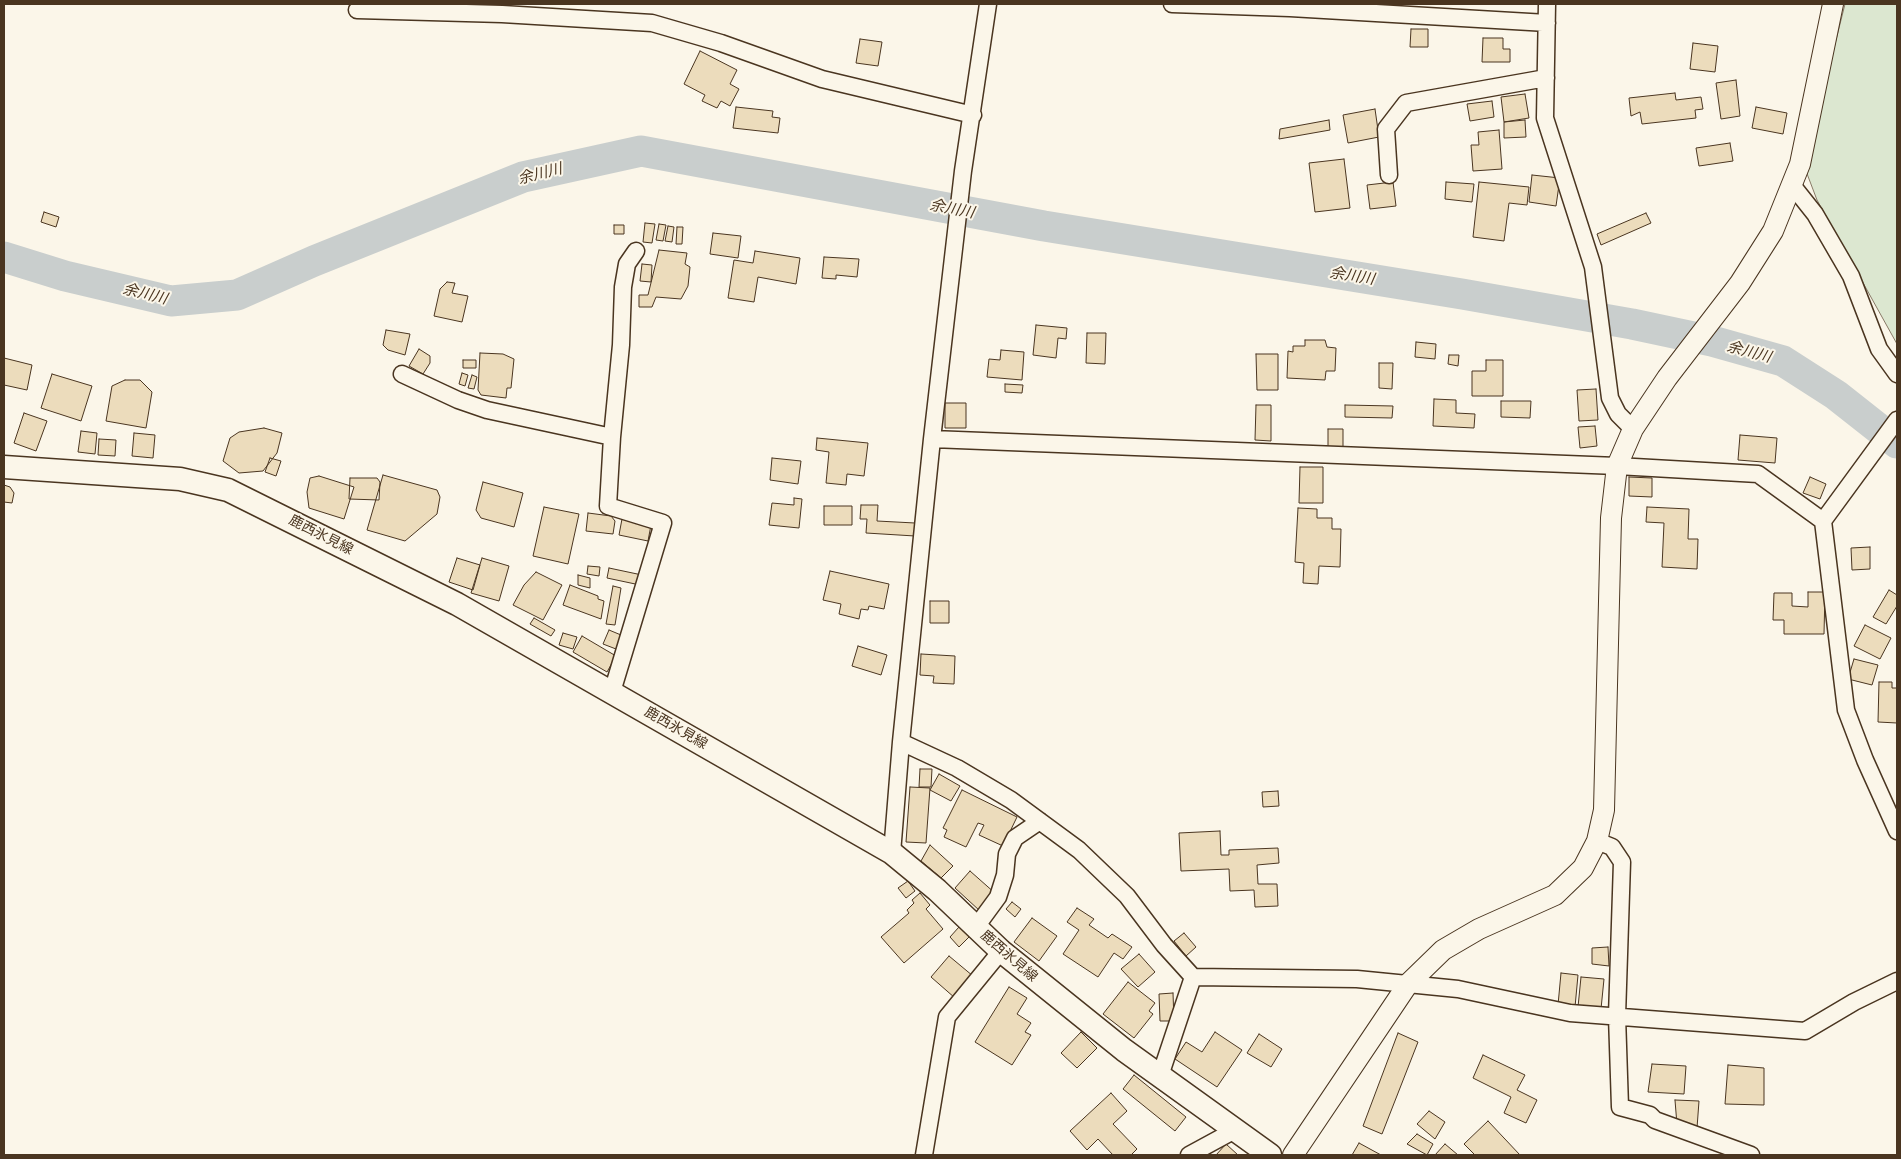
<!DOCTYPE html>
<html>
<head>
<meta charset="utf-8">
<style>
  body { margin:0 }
  #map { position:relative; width:1901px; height:1159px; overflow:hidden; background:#fbf6e9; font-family:Inter,sans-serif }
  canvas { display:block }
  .frame { position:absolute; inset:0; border:5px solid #4a3520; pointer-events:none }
</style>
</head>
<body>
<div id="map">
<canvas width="1901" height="1159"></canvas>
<div class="frame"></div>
</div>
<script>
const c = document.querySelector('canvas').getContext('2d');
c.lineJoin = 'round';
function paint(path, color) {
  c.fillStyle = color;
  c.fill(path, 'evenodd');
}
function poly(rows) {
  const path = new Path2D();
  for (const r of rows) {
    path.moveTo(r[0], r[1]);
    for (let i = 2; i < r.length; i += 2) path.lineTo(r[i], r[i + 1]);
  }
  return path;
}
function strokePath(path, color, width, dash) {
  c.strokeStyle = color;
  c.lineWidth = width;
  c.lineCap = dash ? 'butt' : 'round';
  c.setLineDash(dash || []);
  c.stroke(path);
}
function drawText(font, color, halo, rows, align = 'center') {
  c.font = font + ' Inter,"Noto Sans JP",sans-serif';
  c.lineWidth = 4;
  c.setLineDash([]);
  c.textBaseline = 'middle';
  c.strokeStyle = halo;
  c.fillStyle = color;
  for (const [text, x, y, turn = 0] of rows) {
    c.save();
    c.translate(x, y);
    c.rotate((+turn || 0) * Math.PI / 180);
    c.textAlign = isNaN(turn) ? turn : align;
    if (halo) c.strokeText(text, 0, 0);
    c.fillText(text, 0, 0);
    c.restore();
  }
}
const green = poly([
  [1845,4,1897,4,1897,344,1817,200,1798,150,1818,112,1845,4]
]);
paint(green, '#dce7d0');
strokePath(green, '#887966', 1);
strokePath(poly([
  [4,257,65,276,171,301,237,295,314,261,523,177,641,151,1044,226,1462,294,1632,324,1712,341,1783,361,1836,395,1897,443]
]), '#c9cecd', 31);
const building = poly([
  [1411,29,1428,29,1428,47,1410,47,1411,29],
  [1483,38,1503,38,1503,49,1510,49,1510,62,1482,62,1483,38],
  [860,39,882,42,878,66,856,63,860,39],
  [1693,43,1718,46,1715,72,1690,69,1693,43],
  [700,51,737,70,730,84,739,89,730,106,721,101,717,108,702,101,705,95,684,84,700,51],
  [1736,80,1740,116,1721,119,1716,83,1736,80],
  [1675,93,1676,100,1701,97,1703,109,1695,110,1696,118,1642,124,1640,112,1631,116,1629,98,1675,93],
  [1525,94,1529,118,1504,122,1501,97,1525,94],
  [1492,101,1494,117,1470,121,1467,104,1492,101],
  [736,107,773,111,772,117,780,118,778,133,733,128,736,107],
  [1756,107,1787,113,1783,134,1752,128,1756,107],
  [1375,109,1379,137,1348,143,1343,115,1375,109],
  [1329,120,1330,130,1279,139,1280,129,1329,120],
  [1525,120,1526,137,1504,138,1504,122,1525,120],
  [1499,130,1502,169,1473,171,1471,145,1479,145,1478,132,1499,130],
  [1730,143,1733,161,1699,166,1696,148,1730,143],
  [1344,159,1350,208,1315,212,1309,163,1344,159],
  [1532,175,1560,178,1556,206,1529,202,1532,175],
  [1393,182,1396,206,1370,209,1367,185,1393,182],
  [1446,182,1474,184,1472,202,1445,199,1446,182],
  [1479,182,1529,187,1527,205,1509,203,1504,241,1473,237,1479,182],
  [44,212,59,217,56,227,41,222,44,212],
  [1646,213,1651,223,1601,245,1597,234,1646,213],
  [645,223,655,224,652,243,643,242,645,223],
  [659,224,666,225,663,241,656,240,659,224],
  [614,225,624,225,624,234,614,234,614,225],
  [668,226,674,227,672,242,665,241,668,226],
  [677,227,683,227,682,244,676,244,677,227],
  [713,233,741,236,738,258,710,254,713,233],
  [659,250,687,253,685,264,690,267,688,286,681,299,656,297,652,307,639,307,639,295,648,295,659,250],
  [755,251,800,258,796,284,758,277,754,302,728,298,734,260,753,263,755,251],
  [824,257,859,259,857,277,836,275,836,279,822,278,824,257],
  [642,264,652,265,651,282,640,281,642,264],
  [447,282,455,283,452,293,468,296,462,322,434,316,440,289,447,282],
  [1036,325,1067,328,1066,339,1058,338,1056,358,1033,355,1036,325],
  [386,330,410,334,405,355,388,350,383,345,386,330],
  [1087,333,1106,333,1105,364,1086,363,1087,333],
  [1305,340,1325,340,1327,347,1336,348,1335,371,1326,371,1325,380,1287,378,1288,351,1293,352,1293,346,1305,346,1305,340],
  [1416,342,1436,344,1435,359,1415,357,1416,342],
  [419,349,430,356,430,363,423,374,409,366,419,349],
  [1001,350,1024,352,1022,380,987,377,989,359,1000,360,1001,350],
  [480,353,503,354,514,359,511,388,507,388,506,398,481,395,478,390,480,353],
  [1256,354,1278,354,1278,390,1257,390,1256,354],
  [1449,355,1459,355,1458,366,1448,364,1449,355],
  [4,358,32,365,27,390,4,385,4,358],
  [463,360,476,360,476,368,463,368,463,360],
  [1486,360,1503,360,1503,396,1472,396,1472,371,1486,371,1486,360],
  [1379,363,1393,363,1392,389,1379,388,1379,363],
  [462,373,468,375,465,386,459,384,462,373],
  [52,374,92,386,81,421,41,408,52,374],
  [472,375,477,377,474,389,468,388,472,375],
  [125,380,140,380,152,392,146,428,106,421,112,386,125,380],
  [1005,384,1023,385,1022,393,1005,392,1005,384],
  [1596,389,1598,420,1579,421,1577,390,1596,389],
  [1434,399,1456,400,1456,413,1475,414,1474,428,1433,426,1434,399],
  [1501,401,1531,401,1530,418,1501,417,1501,401],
  [945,403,966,403,966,428,945,428,945,403],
  [1256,405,1271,405,1271,441,1255,440,1256,405],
  [1345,405,1393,406,1392,418,1345,417,1345,405],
  [24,413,47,421,36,451,14,443,24,413],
  [1595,426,1597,446,1580,448,1578,427,1595,426],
  [264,428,282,433,277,453,263,471,239,473,223,461,230,438,239,432,264,428],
  [1328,429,1343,429,1343,448,1328,448,1328,429],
  [81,431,97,433,95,454,78,452,81,431],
  [134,433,155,435,153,458,132,456,134,433],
  [1740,435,1777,438,1775,463,1738,460,1740,435],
  [817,438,868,443,864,476,847,474,846,485,826,483,829,452,816,450,817,438],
  [99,439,116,440,115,456,98,455,99,439],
  [270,458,281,461,276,476,265,472,270,458],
  [772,458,801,461,798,484,770,480,772,458],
  [1300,467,1323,467,1323,503,1299,503,1300,467],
  [383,475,437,490,440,497,437,514,405,541,367,530,383,475],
  [319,476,354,487,344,519,309,508,307,492,310,478,319,476],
  [1629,477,1652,478,1652,497,1629,496,1629,477],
  [1810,477,1826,484,1820,499,1803,493,1810,477],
  [350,478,377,478,380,482,379,500,349,499,350,478],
  [483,482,523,493,514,527,481,518,476,510,483,482],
  [4,485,10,487,14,493,12,503,4,502,4,485],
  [794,498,802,499,799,528,769,525,772,503,794,505,794,498],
  [861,505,878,505,877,521,915,523,915,536,866,533,867,519,860,519,861,505],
  [824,506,852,506,852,525,824,525,824,506],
  [544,507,579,514,568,564,533,556,544,507],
  [1647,507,1689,509,1688,539,1698,539,1697,569,1662,567,1664,523,1646,522,1647,507],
  [1298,508,1317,509,1317,518,1332,518,1332,529,1341,529,1340,567,1319,566,1318,584,1303,583,1304,563,1295,562,1298,508],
  [588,513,611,516,615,521,613,534,586,531,588,513],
  [622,519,651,525,648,541,619,535,622,519],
  [1870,547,1870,569,1852,570,1851,548,1870,547],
  [457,558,480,565,473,590,449,582,457,558],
  [482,558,509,566,499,601,471,593,482,558],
  [588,566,600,567,599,576,587,574,588,566],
  [609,568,642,575,640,585,607,578,609,568],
  [830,571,889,584,884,609,869,606,868,610,861,609,859,619,839,614,841,604,823,600,830,571],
  [536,572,562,585,543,620,513,605,524,585,536,572],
  [578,575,590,578,590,588,578,585,578,575],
  [570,585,598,596,598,599,604,601,601,619,563,605,570,585],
  [613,586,621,588,615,625,606,624,613,586],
  [1889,590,1897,595,1897,606,1886,624,1873,617,1889,590],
  [1808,592,1825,592,1824,634,1784,634,1784,620,1773,620,1774,593,1792,593,1792,606,1808,607,1808,592],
  [930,601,949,601,949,623,930,623,930,601],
  [534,618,555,630,551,636,530,624,534,618],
  [1865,625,1891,638,1880,659,1854,646,1865,625],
  [609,630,621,635,616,649,603,644,609,630],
  [563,633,577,637,573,649,559,645,563,633],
  [582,636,616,656,607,672,573,652,582,636],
  [858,646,887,655,881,675,852,666,858,646],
  [921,654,955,656,954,684,933,683,934,676,920,675,921,654],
  [1854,659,1878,665,1872,685,1848,679,1854,659],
  [1879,682,1892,682,1892,688,1897,688,1897,723,1878,722,1879,682],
  [920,769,932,769,931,787,919,787,920,769],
  [939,774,960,786,951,801,930,790,939,774],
  [910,787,930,788,926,843,906,842,910,787],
  [962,790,1017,817,1003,846,979,835,984,825,978,823,966,847,944,837,947,830,943,828,962,790],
  [1278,791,1279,806,1263,807,1262,792,1278,791],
  [1220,831,1221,855,1229,855,1229,850,1278,848,1279,863,1257,865,1258,884,1277,884,1278,906,1255,907,1254,890,1230,891,1229,869,1181,871,1179,833,1220,831],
  [930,845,953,866,941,878,921,861,930,845],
  [970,871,996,894,980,911,955,888,970,871],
  [908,881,915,891,906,898,898,888,908,881],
  [920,893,930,905,926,909,943,929,904,963,881,937,909,913,907,910,914,903,912,900,920,893],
  [1012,902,1021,909,1015,917,1006,909,1012,902],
  [1077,908,1094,919,1089,925,1108,938,1112,934,1132,947,1123,959,1114,953,1098,977,1063,954,1079,930,1067,922,1077,908],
  [1032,918,1057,936,1039,961,1014,942,1032,918],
  [959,927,969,937,959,947,950,937,959,927],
  [1184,933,1196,947,1186,956,1174,941,1184,933],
  [1608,947,1609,966,1592,964,1592,948,1608,947],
  [1139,954,1155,972,1138,987,1121,969,1139,954],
  [949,956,973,976,955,998,931,977,949,956],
  [1561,973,1578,975,1575,1007,1558,1005,1561,973],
  [1581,977,1604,979,1601,1009,1578,1007,1581,977],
  [1128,982,1155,1003,1149,1011,1153,1014,1134,1038,1103,1014,1128,982],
  [1009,987,1027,998,1017,1014,1031,1023,1025,1032,1031,1035,1012,1065,975,1042,1009,987],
  [1173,993,1174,1021,1160,1021,1159,994,1173,993],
  [1081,1032,1097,1048,1077,1068,1061,1053,1081,1032],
  [1215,1032,1242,1050,1217,1087,1175,1059,1186,1042,1202,1052,1215,1032],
  [1398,1033,1418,1042,1382,1134,1363,1126,1398,1033],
  [1259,1034,1282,1049,1271,1067,1247,1053,1259,1034],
  [1483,1055,1525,1075,1517,1090,1537,1100,1526,1123,1504,1113,1511,1097,1473,1078,1483,1055],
  [1652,1064,1686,1066,1684,1094,1648,1092,1652,1064],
  [1728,1065,1764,1068,1764,1105,1725,1104,1728,1065],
  [1134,1075,1186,1117,1175,1131,1123,1089,1134,1075],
  [1111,1093,1127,1111,1113,1124,1137,1149,1131,1155,1113,1155,1098,1139,1087,1150,1070,1131,1111,1093],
  [1675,1100,1699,1101,1697,1128,1677,1125,1675,1100],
  [1429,1111,1445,1122,1435,1139,1417,1124,1429,1111],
  [1488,1121,1520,1155,1475,1155,1464,1144,1488,1121],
  [1417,1134,1433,1144,1427,1155,1407,1144,1417,1134],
  [1359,1143,1381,1155,1352,1155,1359,1143],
  [1226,1144,1238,1155,1216,1155,1226,1144],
  [1445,1144,1458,1155,1435,1155,1445,1144]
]);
paint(building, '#ecdcbc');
strokePath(building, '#4a3520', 1);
const minor = poly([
  [1172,4,1290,8,1547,23],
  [1547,4,1545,118,1593,267,1610,398,1618,414,1633,429],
  [357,10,502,14,652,23,721,43,822,79,973,115],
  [1389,175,1386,129,1406,103,1546,78],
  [1792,185,1815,214,1851,276,1879,349,1897,374],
  [402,374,458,400,487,410,612,437,608,506,663,523,612,692],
  [1897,420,1823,521,1846,710,1865,760,1897,831],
  [612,437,621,345,623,287,627,264,636,251],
  [932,439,1617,466,1758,474,1823,521],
  [901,742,957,768,1011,800,1079,850,1127,896,1164,945,1193,977,1357,979,1458,989,1570,1013,1805,1031,1854,1002,1897,981],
  [1597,841,1612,847,1622,862,1617,1016,1620,1107,1650,1115,1655,1120,1751,1155],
  [892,853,901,742,932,439,963,171,988,4],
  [976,927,998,897,1005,875,1007,854,1015,838,1040,821],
  [1160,1076,1193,977],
  [924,1155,947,1017,1001,951],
  [1189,1155,1235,1130]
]);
const tertiary = poly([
  [1293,1155,1408,984,1443,950,1479,929,1555,895,1583,868,1597,841,1604,810,1611,518,1617,466,1633,429,1667,378,1740,283,1773,231,1800,164,1833,4]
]);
const secondary = poly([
  [4,467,180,479,228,490,457,604,892,853,937,890,1001,951,1124,1050,1270,1155]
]);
strokePath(minor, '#4a3520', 19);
strokePath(tertiary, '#4a3520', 22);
strokePath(secondary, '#4a3520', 25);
strokePath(minor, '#fbf6e9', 16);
strokePath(tertiary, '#fbf6e9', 20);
strokePath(secondary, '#fbf6e9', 22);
drawText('14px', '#4a3520', '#fbf6e9', [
  ["鹿西氷見線",321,535,27],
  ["鹿西氷見線",676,728,30],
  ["鹿西氷見線",1009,956,41]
]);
drawText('italic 15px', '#4a3520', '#fbf6e9', [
  ["余川川",540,174,-14],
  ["余川川",952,209,11],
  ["余川川",1352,276,9],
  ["余川川",145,294,14],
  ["余川川",1749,352,15]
]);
</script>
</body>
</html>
